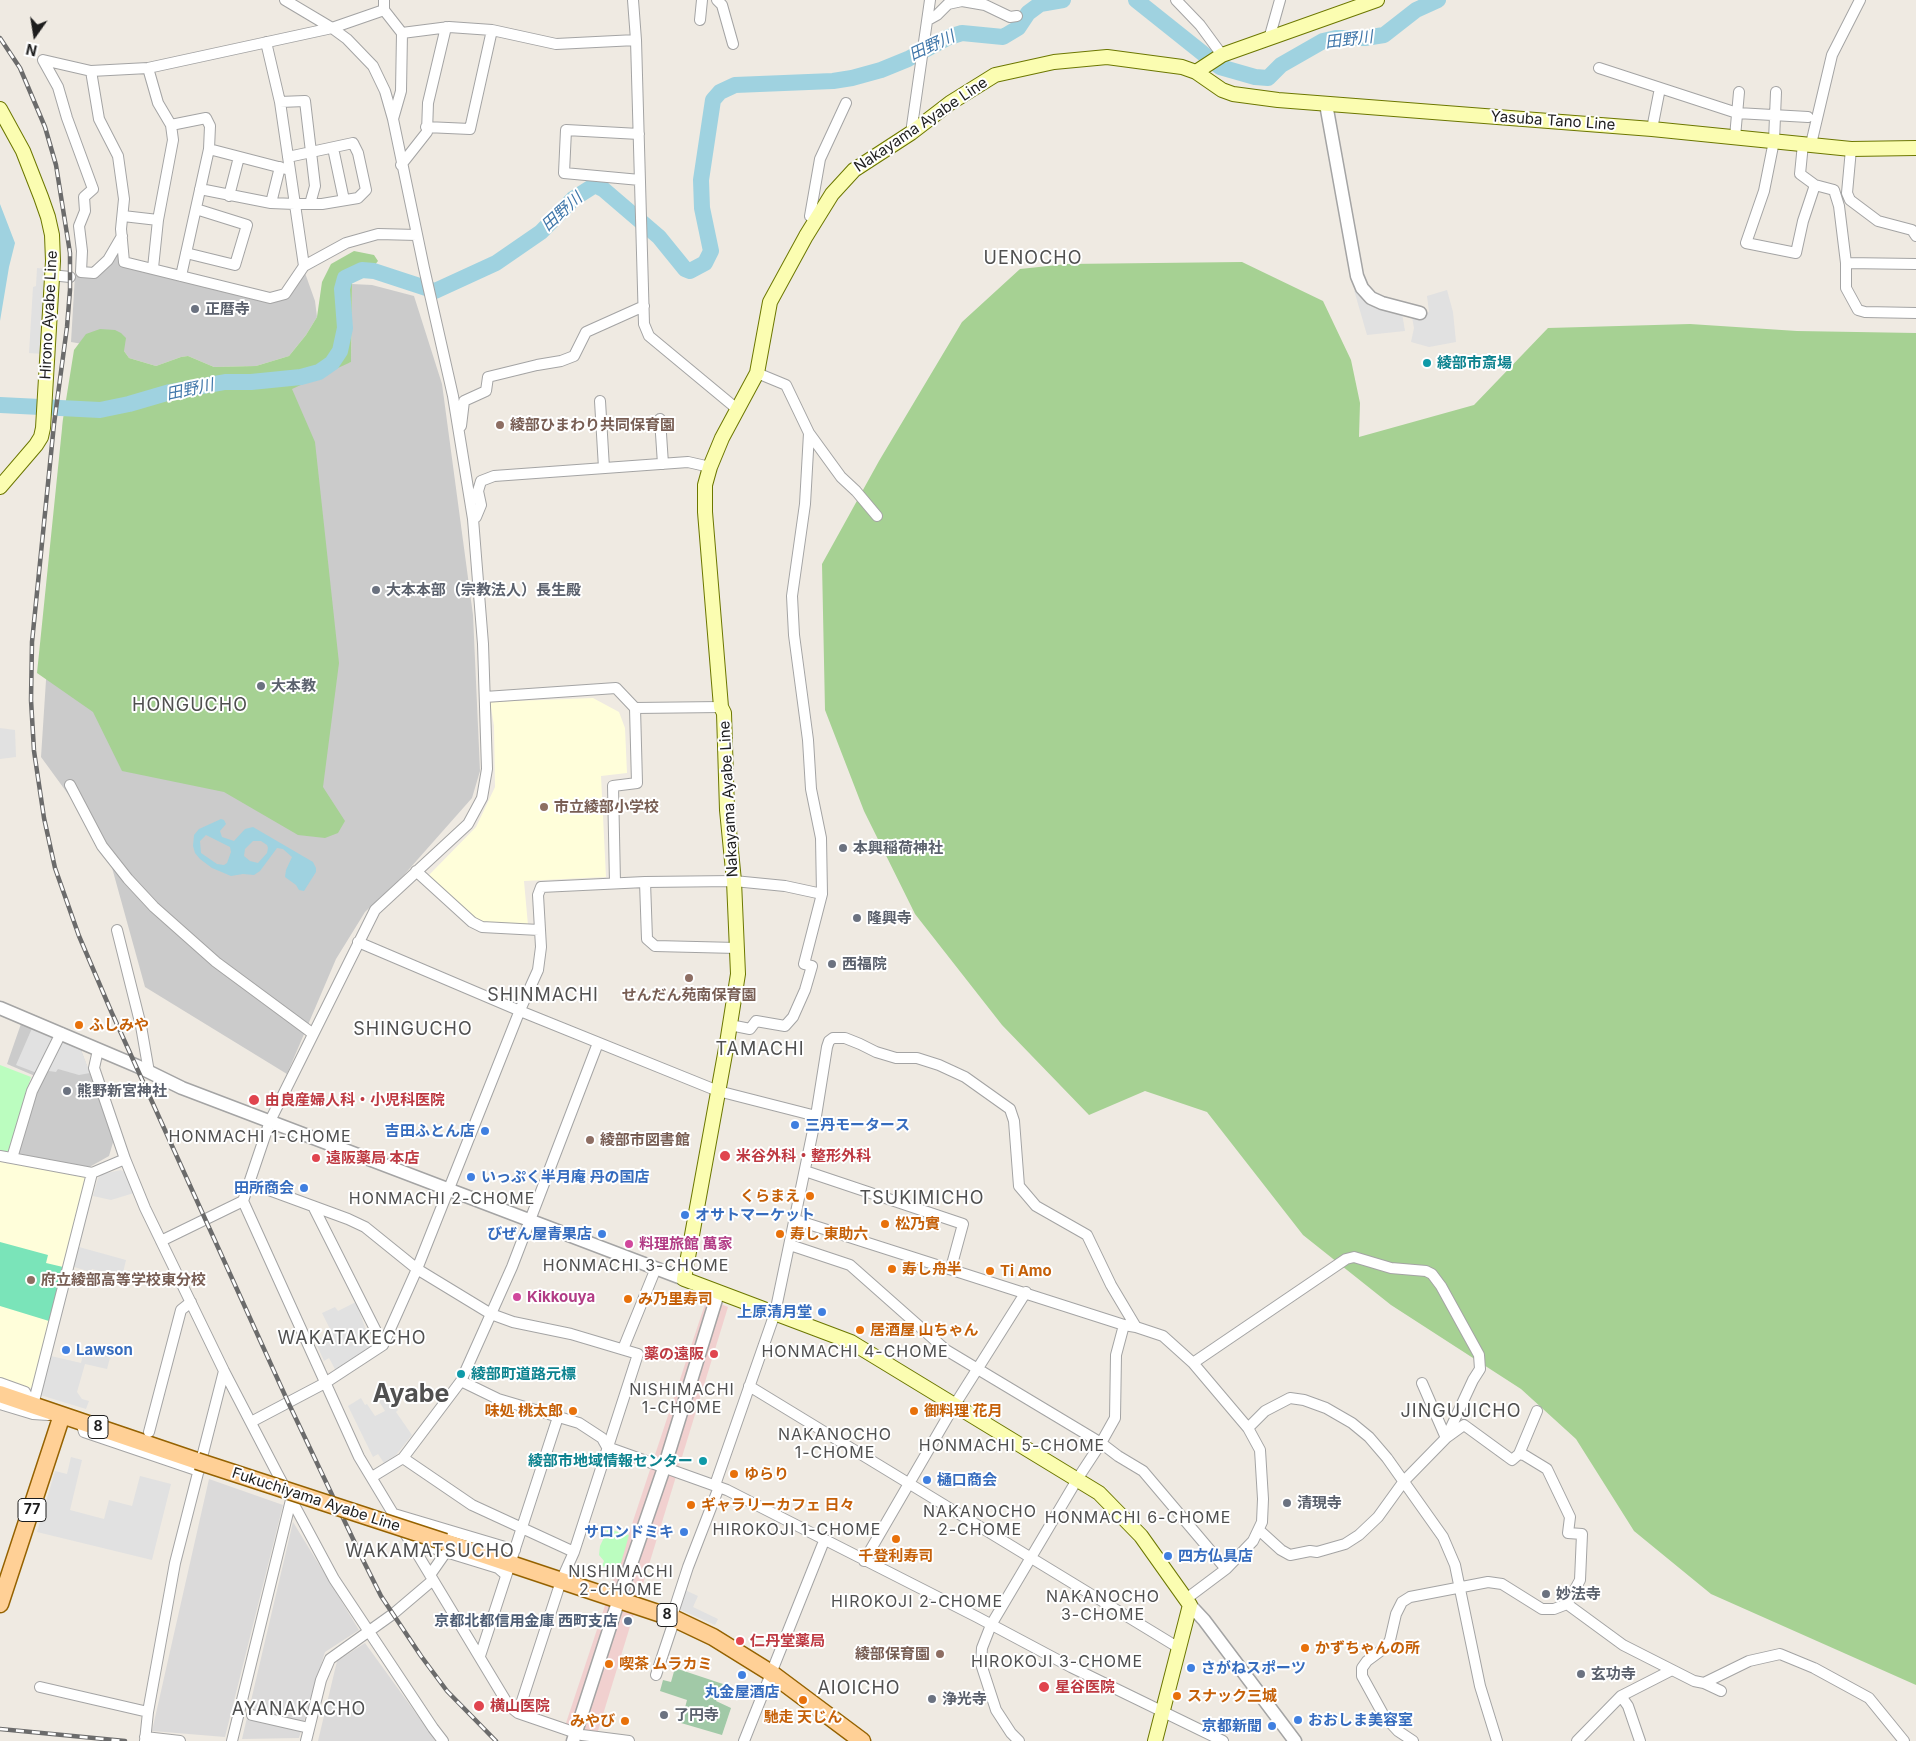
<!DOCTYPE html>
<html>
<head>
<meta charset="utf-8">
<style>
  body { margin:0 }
  #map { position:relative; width:1916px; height:1741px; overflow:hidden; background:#efeae2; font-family:Inter,sans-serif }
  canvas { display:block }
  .north { position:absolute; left:10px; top:10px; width:50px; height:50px; -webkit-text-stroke:4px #fff; paint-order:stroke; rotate:193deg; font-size:14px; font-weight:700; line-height:20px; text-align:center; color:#1d1d1d }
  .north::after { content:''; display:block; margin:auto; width:18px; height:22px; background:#1d1d1d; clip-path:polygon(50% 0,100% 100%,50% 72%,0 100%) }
</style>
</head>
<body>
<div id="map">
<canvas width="1916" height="1741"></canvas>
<div class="north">N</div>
</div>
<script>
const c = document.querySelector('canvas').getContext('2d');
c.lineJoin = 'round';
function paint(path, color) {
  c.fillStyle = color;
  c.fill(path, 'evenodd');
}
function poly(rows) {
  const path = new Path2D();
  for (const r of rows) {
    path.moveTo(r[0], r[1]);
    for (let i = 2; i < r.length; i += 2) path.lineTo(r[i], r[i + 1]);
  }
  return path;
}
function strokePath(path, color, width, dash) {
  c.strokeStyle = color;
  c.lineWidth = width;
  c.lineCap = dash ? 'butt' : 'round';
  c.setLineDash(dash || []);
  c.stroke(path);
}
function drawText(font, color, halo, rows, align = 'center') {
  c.font = font + ' Inter,"Noto Sans JP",sans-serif';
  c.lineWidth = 4;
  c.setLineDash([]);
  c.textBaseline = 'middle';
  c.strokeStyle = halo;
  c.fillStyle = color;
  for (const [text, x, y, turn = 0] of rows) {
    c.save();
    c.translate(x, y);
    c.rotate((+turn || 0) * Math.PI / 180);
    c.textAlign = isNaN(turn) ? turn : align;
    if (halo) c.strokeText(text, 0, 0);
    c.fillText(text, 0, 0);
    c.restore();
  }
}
paint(poly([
  [209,1479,283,1505,225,1737,152,1731],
  [293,1522,359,1630,325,1652,299,1738,242,1739],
  [365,1643,436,1741,318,1741,337,1661]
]), '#dbdada');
paint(poly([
  [707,1298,728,1307,597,1734,565,1726]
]), '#f1d0cf');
paint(poly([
  [593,698,619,712,625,728,627,773,601,776,606,877,524,881,528,925,509,926,467,918,429,888,429,875,476,827,495,787,494,726,490,702],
  [0,1159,4,1163,11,1164,17,1163,86,1177,35,1383,31,1388,0,1378]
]), '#fffeda');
paint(poly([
  [116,255,118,255,121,264,271,301,305,273,315,301,317,317,306,335,289,356,256,366,214,367,188,356,181,357,156,366,129,358,124,351,71,342,75,275,89,277],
  [352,284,372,285,414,296,442,384,473,615,480,771,472,798,403,876,365,912,336,959,287,1074,145,987,106,846,41,757,63,419,351,362],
  [22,1021,81,1050,114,1139,109,1156,86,1169,18,1155,33,1102,42,1079,7,1064]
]), '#cbcbcb');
paint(poly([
  [354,251,374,255,378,261,374,266,354,268,352,284,351,362,292,389,315,442,339,663,323,787,345,821,338,833,325,838,298,835,224,792,122,771,93,712,37,673,63,419,74,350,86,334,100,329,115,330,121,333,126,338,124,351,129,358,156,366,181,357,188,356,214,367,256,366,289,356,306,335,317,317,322,282,331,264],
  [1242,262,1323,301,1351,360,1360,403,1359,437,1474,405,1548,328,1690,324,1797,331,1916,333,1916,1685,1711,1594,1634,1531,1576,1439,1521,1389,1391,1305,1303,1235,1207,1112,1145,1091,1089,1115,1002,1025,915,914,864,811,825,710,822,564,879,461,962,322,1020,269,1067,264]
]), '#a6d193');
paint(poly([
  [675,1668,723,1684,716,1701,731,1708,722,1735,681,1723,687,1700,660,1691,663,1680,671,1682]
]), '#a1c9a7');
paint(poly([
  [0,1065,31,1077,8,1152,0,1151],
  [608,1529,629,1535,619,1570,602,1566,604,1561,599,1555,600,1546]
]), '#bbfdbf');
paint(poly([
  [0,1242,48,1255,46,1263,63,1267,49,1321,0,1306]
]), '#7ae4b9');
paint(poly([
  [37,268,48,269,43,354,29,353,33,287,36,286],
  [1354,290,1382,307,1402,313,1405,331,1367,335],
  [1447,290,1453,312,1456,342,1429,347,1411,342,1414,328,1412,317,1429,312,1427,296],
  [0,728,15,730,16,757,0,759],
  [33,1026,70,1042,81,1050,90,1073,79,1075,58,1069,56,1072,49,1071,42,1075,16,1065],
  [121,1170,124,1172,134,1193,111,1200,93,1196,98,1178,102,1174],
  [79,1247,126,1260,122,1277,92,1269,91,1272,74,1267],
  [356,1302,372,1347,336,1371,329,1358,324,1361,315,1341,332,1333,322,1313,335,1307,338,1311],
  [85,1346,111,1354,107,1369,85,1364,77,1392,82,1399,89,1401,86,1409,40,1395,51,1356,81,1363],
  [387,1391,398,1410,396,1412,412,1435,396,1455,384,1463,378,1454,373,1457,348,1406,361,1398,365,1405,367,1404,375,1416,385,1411,377,1398],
  [71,1457,82,1460,70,1510,104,1519,109,1500,132,1506,140,1476,171,1484,152,1560,37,1532,55,1471,67,1474],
  [685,1590,698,1596,693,1607,718,1619,715,1625,679,1609]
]), '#e1e1e1');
paint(poly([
  [0,204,15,243,9,267,0,321],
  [221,819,224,820,226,824,220,831,222,837,234,841,245,829,253,827,313,862,316,868,316,872,304,891,299,890,296,885,285,877,286,870,292,857,283,849,277,848,260,871,254,875,243,874,231,876,212,868,200,859,195,853,193,846,194,835,199,829],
  [206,835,230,847,231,852,227,863,224,865,217,864,201,853,200,841],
  [253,841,261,841,267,845,268,848,267,853,258,863,250,861,244,856,245,849]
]), '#9fd2e0');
strokePath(poly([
  [1136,0,1220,67,1255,77,1268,78,1281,65,1323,41,1336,38,1365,38,1384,35,1416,10,1438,0],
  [0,405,100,410,129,404,170,392,225,382,251,382,301,377,319,372,332,363,340,351,345,328,342,289,345,278,362,270,374,271,435,291,496,263,541,232,573,199,595,185,603,189,659,237,685,269,690,271,705,263,711,251,702,208,701,180,713,100,720,92,735,85,833,81,852,78,881,70,908,59,949,37,962,33,1003,37,1018,28,1028,13,1040,4,1063,0]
]), '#9fd2e0', 16);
const minor = poly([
  [285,0,332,28,347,39,373,66,385,91,393,119,424,268,453,396,473,519,483,644,487,769,482,798,468,824,375,910,270,1121,243,1201,359,1457,509,1706,518,1713,582,1735,629,1741],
  [384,0,384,10,402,33,401,91,393,119],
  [633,0,636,40,644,324,649,336,737,409],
  [717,0,722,5,733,44],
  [1176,0,1200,25,1222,55],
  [384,10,332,28,148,68,91,71,99,119,118,156,124,199,121,229,124,262,270,298,285,294,304,266,346,243,378,234,417,235],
  [700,20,702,0],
  [928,20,937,15,948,4,962,1,985,5,1010,17,1017,16],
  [402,33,449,27,492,30,556,44,636,40],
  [1269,39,1280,0],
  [266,42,280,102,304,266],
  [148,68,158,103,171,125,173,140,158,220,153,268],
  [1599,68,1737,113,1808,117],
  [91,71,43,60,58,87,67,118,93,189,84,197,85,211,79,226,82,251,81,272,94,273,108,260,122,236],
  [1776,92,1774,141,1764,191,1746,243,1796,253,1803,221,1815,185],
  [280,102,305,101,315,186,310,204],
  [171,125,206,118,210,126,209,149,181,276],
  [426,127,470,129,492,30],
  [1652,129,1660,88],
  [911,133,930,0],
  [639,134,566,130,564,173,640,180],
  [1735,137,1739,92],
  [1803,144,1800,174,1815,185,1834,190,1839,206,1846,263,1846,288,1858,310,1865,312,1916,313],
  [1811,144,1832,55,1860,0],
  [333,148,344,200],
  [209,149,290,170],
  [1851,149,1847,193,1850,200,1878,221,1912,230,1916,236],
  [401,165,427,132,428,103,446,27],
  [200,189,271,203,295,204,322,204,358,198,366,190,358,153,353,143,288,157],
  [229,196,239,157],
  [271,203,280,167],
  [123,216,158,220],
  [816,219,810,216,820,159,846,103],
  [186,253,235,265,247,225,196,209],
  [1846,263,1916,264],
  [51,275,70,277],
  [757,373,786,385,809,433,841,477,856,491,877,516],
  [600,401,604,468],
  [660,419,663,464],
  [461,426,464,401,486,391,488,377,537,365,561,361,574,356,586,332,644,306],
  [473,519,476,517,481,505,478,491,481,481,494,476,688,462,710,467],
  [485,697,616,688,635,708,721,707],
  [70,785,102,846,128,879,154,907,216,962,312,1033],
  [416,871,472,922,482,927,539,930],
  [645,882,647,939,655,946,737,948],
  [615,883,613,786,637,783,635,708],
  [117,930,141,1026,149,1072],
  [358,942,525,1013,718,1091,816,1116],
  [730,1025,750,1029,756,1021,785,1026,793,1017,805,990,812,966,804,964,822,894,821,838,811,789,808,740,794,635,792,596,805,504,809,433],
  [0,1156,92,1173,125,1159,94,1068,98,1050],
  [12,1158,32,1091,61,1033],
  [125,1159,145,1208,224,1371,277,1473,334,1579,433,1728,443,1741],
  [805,1171,963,1224,951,1268],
  [250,1183,348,1219,365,1227,417,1269,491,1314,513,1322,571,1334,638,1354,574,1552,561,1581,518,1713],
  [313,1206,383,1345],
  [796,1220,1124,1325,1136,1327,1163,1336,1193,1363,1248,1428,1260,1450,1263,1499,1262,1522,1253,1541,1226,1569,1186,1599],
  [161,1241,243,1201],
  [790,1245,850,1265,946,1350,1101,1443,1118,1456,1143,1471,1226,1569],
  [623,1349,656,1268],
  [1193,1363,1346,1259,1354,1257,1391,1268,1426,1271,1432,1274,1441,1286,1479,1355,1480,1369,1473,1380,1446,1438,1404,1481,1378,1517,1359,1535,1345,1544,1317,1552,1310,1551,1290,1555,1281,1550,1259,1530],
  [461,1381,498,1399,579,1423,602,1438,607,1447,727,1490,977,1617,1071,1667,1223,1741],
  [0,1383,25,1392,32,1404],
  [749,1386,1179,1648],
  [0,1404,33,1414,48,1415],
  [33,1405,92,1173],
  [81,1422,84,1432,199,1471],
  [251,1422,325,1383,383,1345,417,1269,520,1010,538,970,541,947,538,895,541,887,645,882,734,881,785,886,822,894],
  [1248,1428,1265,1411,1290,1398,1304,1400,1326,1408,1352,1423,1369,1437,1387,1458,1443,1537,1455,1565,1480,1686,1497,1741],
  [149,1432,181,1310,191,1302],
  [1519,1454,1537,1411],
  [403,1458,472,1505,574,1552],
  [372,1477,403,1458,461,1381,512,1267,598,1043],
  [715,1485,775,1313,816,1116,827,1047,829,1041,833,1038,845,1038,860,1044,876,1052,896,1058,917,1058,939,1065,965,1077,1010,1109,1014,1121,1019,1186,1036,1206,1087,1235,1111,1285,1136,1327],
  [394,1514,515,1550],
  [410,1541,498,1568,506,1575],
  [864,1561,954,1406,1026,1292],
  [430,1575,446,1552],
  [1567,1604,1623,1645,1694,1681,1704,1683,1749,1661,1780,1654,1814,1668,1869,1698,1904,1741],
  [480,1656,558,1417],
  [656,1675,672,1627,674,1610,688,1567,719,1487],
  [1704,1683,1721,1691],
  [40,1687,148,1712],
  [1621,1696,1628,1706,1640,1741],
  [252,1715,309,1728],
  [145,1737,180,1741],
  [145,1741,148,1712,175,1563,224,1371],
  [232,1741,291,1500],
  [306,1741,321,1680,330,1659,393,1614,433,1580],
  [744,1741,824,1541],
  [1019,1741,1011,1733,996,1710,981,1664,982,1648,991,1625,1078,1478,1101,1443,1115,1418,1116,1355,1124,1325],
  [1413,1741,1398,1731,1384,1716,1362,1676,1362,1668,1367,1661,1386,1647,1390,1640,1396,1614,1402,1602,1410,1597,1488,1582,1502,1584,1542,1609,1554,1609,1567,1604,1580,1580,1582,1534,1568,1533,1570,1517,1547,1469,1524,1455,1519,1454,1512,1460,1464,1425,1446,1438,1422,1383],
  [1577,1741,1621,1696,1672,1670]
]);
const tertiary = poly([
  [1326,104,1357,276,1362,288,1371,298,1382,303,1420,313],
  [0,1008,137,1066,182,1088,684,1279],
  [1190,1605,1204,1620,1295,1741],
  [573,1741,619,1599,664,1468,718,1293]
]);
const secondary = poly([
  [1196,72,1222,55,1377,0],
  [0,109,23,151,41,197,48,217,52,235,53,261,43,428,41,437,36,445,0,487],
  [1155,1741,1190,1605,1141,1536,1099,1493,851,1342,684,1279,727,1043,738,974,734,881,727,810,724,713,721,707,705,512,705,485,710,467,722,438,757,373,770,302,806,236,832,194,854,170,911,133,950,103,995,75,1054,62,1107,57,1182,67,1196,72,1222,90,1233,94,1278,100,1652,129,1851,149,1916,148]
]);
const primary = poly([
  [0,1394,197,1461],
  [445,1542,673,1618,713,1637,771,1673,862,1741],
  [0,1604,62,1415]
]);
strokePath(minor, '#a4a4a4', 12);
strokePath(tertiary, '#a4a4a4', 15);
strokePath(secondary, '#6c7700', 16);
strokePath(primary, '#956200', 19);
strokePath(minor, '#fff', 10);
strokePath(tertiary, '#fff', 12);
strokePath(secondary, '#fbfdb1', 14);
strokePath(primary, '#ffd096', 16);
const rail = poly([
  [0,38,20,68,45,127,56,165,70,253,70,290,67,327,54,424,32,642,31,700,34,751,44,818,55,868,79,936,111,1011,288,1402,363,1560,381,1596,421,1656,447,1691,496,1741],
  [0,1729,125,1741]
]);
strokePath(rail, '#6b6b6b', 4.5);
strokePath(rail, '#fff', 2.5, [8]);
const primaryBridge = poly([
  [197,1461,445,1542]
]);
strokePath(primaryBridge, '#956200', 19, []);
strokePath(primaryBridge, '#ffd096', 16);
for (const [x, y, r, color] of [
  [195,309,5,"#6b7280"],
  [1427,363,5,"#0f9aa8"],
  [500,425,5,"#8d6e63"],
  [376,590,5,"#6b7280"],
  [261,686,5,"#6b7280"],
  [544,807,5,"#8d6e63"],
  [843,848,5,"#6b7280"],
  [857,918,5,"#6b7280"],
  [832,964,5,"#6b7280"],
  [689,978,5,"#8d6e63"],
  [79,1025,5,"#e8710a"],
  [67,1091,5,"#6b7280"],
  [254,1100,6,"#e0444e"],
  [795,1125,5,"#3f7fe0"],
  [485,1131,5,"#3f7fe0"],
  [590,1140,5,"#8d6e63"],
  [725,1156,6,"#e0444e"],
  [316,1158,5,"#e0444e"],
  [471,1177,5,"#3f7fe0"],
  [304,1188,5,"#3f7fe0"],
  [810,1196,5,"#e8710a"],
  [685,1215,5,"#3f7fe0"],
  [885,1224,5,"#e8710a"],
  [602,1234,5,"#3f7fe0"],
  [780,1234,5,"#e8710a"],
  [629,1244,5,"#d1479c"],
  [892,1269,5,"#e8710a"],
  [990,1271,5,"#e8710a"],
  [31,1280,5,"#8d6e63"],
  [517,1297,5,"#d1479c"],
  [628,1299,5,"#e8710a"],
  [822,1312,5,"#3f7fe0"],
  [860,1330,5,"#e8710a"],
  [66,1350,5,"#3f7fe0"],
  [714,1354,5,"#e0444e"],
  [461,1374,5,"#0f9aa8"],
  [573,1411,5,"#e8710a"],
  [914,1411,5,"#e8710a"],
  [703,1461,5,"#0f9aa8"],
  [734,1474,5,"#e8710a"],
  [927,1480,5,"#3f7fe0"],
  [1287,1503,5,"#6b7280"],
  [691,1505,5,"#e8710a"],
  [684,1532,5,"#3f7fe0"],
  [896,1539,5,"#e8710a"],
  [1168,1556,5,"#3f7fe0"],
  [1546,1594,5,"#6b7280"],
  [628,1621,5,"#5c6f8a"],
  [740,1641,5,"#e0444e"],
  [1305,1648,5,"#e8710a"],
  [940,1654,5,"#8d6e63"],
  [609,1664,5,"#e8710a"],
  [1191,1668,5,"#3f7fe0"],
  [1581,1674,5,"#6b7280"],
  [742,1675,5,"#3f7fe0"],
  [1044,1687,6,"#e0444e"],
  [1177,1696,5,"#e8710a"],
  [932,1699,5,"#6b7280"],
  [803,1700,5,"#e8710a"],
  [479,1706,6,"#e0444e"],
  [664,1715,5,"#6b7280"],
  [1298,1720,5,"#3f7fe0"],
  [625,1721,5,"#e8710a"],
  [1272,1726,5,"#3f7fe0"]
]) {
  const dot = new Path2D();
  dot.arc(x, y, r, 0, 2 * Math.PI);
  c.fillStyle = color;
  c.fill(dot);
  strokePath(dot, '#fff', 2);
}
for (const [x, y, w] of [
  [98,1427,20],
  [32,1510,28],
  [667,1615,20]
]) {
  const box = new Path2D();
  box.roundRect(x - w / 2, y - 11.5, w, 23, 4);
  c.fillStyle = '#fff';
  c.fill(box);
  strokePath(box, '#1d1d1d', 1);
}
drawText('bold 14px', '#1d1d1d', null, [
  ["8",98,1427],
  ["77",32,1510],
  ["8",667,1615]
]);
drawText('15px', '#1d1d1d', '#fff', [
  ["Yasuba Tano Line",1553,121,4],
  ["Nakayama Ayabe Line",921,125,-34],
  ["Hirono Ayabe Line",49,315,-87],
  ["Nakayama Ayabe Line",729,799,-93],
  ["Fukuchiyama Ayabe Line",316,1500,18]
]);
drawText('bold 15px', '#5b616d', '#fff', [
  ["正暦寺",205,309],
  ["大本本部（宗教法人）長生殿",386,590],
  ["大本教",271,686],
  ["本興稲荷神社",853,848],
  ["隆興寺",867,918],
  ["西福院",842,964],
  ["熊野新宮神社",77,1091],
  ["清現寺",1297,1503],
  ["妙法寺",1556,1594],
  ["玄功寺",1591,1674],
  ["浄光寺",942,1699],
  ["了円寺",674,1715]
], 'left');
drawText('bold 15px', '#0d838f', '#fff', [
  ["綾部市斎場",1437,363],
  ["綾部町道路元標",471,1374],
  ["綾部市地域情報センター",693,1461,"right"]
], 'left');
drawText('bold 15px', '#785e54', '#fff', [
  ["綾部ひまわり共同保育園",510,425],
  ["市立綾部小学校",554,807],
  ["せんだん苑南保育園",689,995,"center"],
  ["綾部市図書館",600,1140],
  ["府立綾部高等学校東分校",41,1280],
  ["綾部保育園",930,1654,"right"]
], 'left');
drawText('bold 15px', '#c56008', '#fff', [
  ["ふしみや",89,1025],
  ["くらまえ",800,1196,"right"],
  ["松乃實",895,1224],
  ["寿し 東助六",790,1234],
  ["寿し舟半",902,1269],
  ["Ti Amo",1000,1271],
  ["み乃里寿司",638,1299],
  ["居酒屋 山ちゃん",870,1330],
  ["味処 桃太郎",563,1411,"right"],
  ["御料理 花月",924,1411],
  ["ゆらり",744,1474],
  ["ギャラリーカフェ 日々",701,1505],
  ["千登利寿司",896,1556,"center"],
  ["かずちゃんの所",1315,1648],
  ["喫茶 ムラカミ",619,1664],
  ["スナック三城",1187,1696],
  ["馳走 天じん",803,1717,"center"],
  ["みやび",615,1721,"right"]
], 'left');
drawText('bold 15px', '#be3a42', '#fff', [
  ["由良産婦人科・小児科医院",265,1100],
  ["米谷外科・整形外科",736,1156],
  ["遠阪薬局 本店",326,1158],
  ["薬の遠阪",704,1354,"right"],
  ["仁丹堂薬局",750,1641],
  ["星谷医院",1055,1687],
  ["横山医院",490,1706]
], 'left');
drawText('bold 15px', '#366cbe', '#fff', [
  ["三丹モータース",805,1125],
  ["吉田ふとん店",475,1131,"right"],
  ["いっぷく半月庵 丹の国店",481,1177],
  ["田所商会",294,1188,"right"],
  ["オサトマーケット",695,1215],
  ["びぜん屋青果店",592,1234,"right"],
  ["上原清月堂",812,1312,"right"],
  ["Lawson",76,1350],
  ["樋口商会",937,1480],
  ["サロンドミキ",674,1532,"right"],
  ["四方仏具店",1178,1556],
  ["さがねスポーツ",1201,1668],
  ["丸金屋酒店",742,1692,"center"],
  ["おおしま美容室",1308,1720],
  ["京都新聞",1262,1726,"right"]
], 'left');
drawText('bold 15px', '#b23c85', '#fff', [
  ["料理旅館 萬家",639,1244],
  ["Kikkouya",527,1297]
], 'left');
drawText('bold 15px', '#4e5e75', '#fff', [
  ["京都北都信用金庫 西町支店",618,1621]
], 'right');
drawText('italic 16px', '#4077aa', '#fff', [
  ["田野川",1349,40,-7],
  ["田野川",932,46,-25],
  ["田野川",562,212,-42],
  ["田野川",190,390,-12]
]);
c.letterSpacing = '1px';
drawText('16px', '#505050', '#fff', [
  ["HONMACHI 1-CHOME",260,1137],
  ["HONMACHI 2-CHOME",442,1199],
  ["HONMACHI 3-CHOME",636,1266],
  ["HONMACHI 4-CHOME",855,1352],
  ["NISHIMACHI",682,1390],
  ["1-CHOME",682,1408],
  ["NAKANOCHO",835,1435],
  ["1-CHOME",835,1453],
  ["HONMACHI 5-CHOME",1012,1446],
  ["NAKANOCHO",980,1512],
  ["2-CHOME",980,1530],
  ["HONMACHI 6-CHOME",1138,1518],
  ["HIROKOJI 1-CHOME",797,1530],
  ["NISHIMACHI",621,1572],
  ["2-CHOME",621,1590],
  ["NAKANOCHO",1103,1597],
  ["3-CHOME",1103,1615],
  ["HIROKOJI 2-CHOME",917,1602],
  ["HIROKOJI 3-CHOME",1057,1662]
]);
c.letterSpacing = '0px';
c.letterSpacing = '1px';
drawText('18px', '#505050', '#fff', [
  ["UENOCHO",1033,259],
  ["HONGUCHO",190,706],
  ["SHINMACHI",543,996],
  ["SHINGUCHO",413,1030],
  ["TAMACHI",760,1050],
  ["TSUKIMICHO",922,1199],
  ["WAKATAKECHO",352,1339],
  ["JINGUJICHO",1461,1412],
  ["WAKAMATSUCHO",430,1552],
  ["AIOICHO",859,1689],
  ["AYANAKACHO",299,1710]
]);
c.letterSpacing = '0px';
drawText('bold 25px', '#505050', '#fff', [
  ["Ayabe",411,1394]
]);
</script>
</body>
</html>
